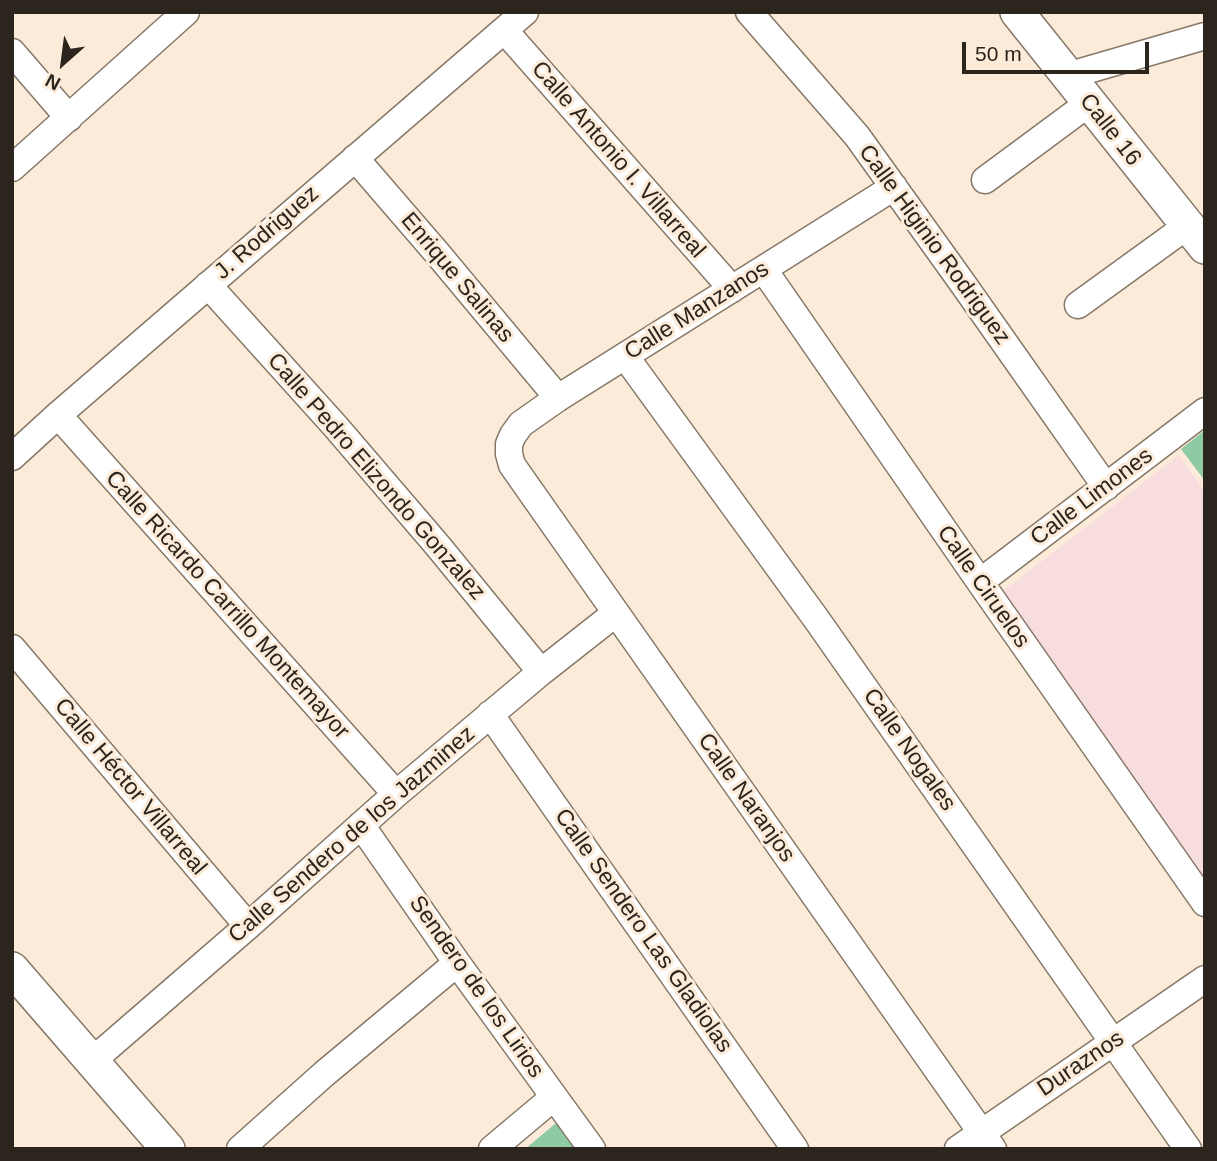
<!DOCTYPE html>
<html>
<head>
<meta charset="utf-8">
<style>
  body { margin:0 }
  #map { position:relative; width:1217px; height:1161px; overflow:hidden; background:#fcebd9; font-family:Helvetica,sans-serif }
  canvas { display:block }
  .frame { position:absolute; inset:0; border:14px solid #2b251e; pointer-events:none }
  .north { position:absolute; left:28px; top:28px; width:70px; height:70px; -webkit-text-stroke:5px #fcebd9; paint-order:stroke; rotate:208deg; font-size:19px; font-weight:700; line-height:28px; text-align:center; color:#2b251e }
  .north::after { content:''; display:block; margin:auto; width:24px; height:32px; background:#2b251e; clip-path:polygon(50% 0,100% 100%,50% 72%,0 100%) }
  .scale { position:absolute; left:962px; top:42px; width:187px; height:32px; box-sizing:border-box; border:4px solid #2b251e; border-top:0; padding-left:9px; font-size:21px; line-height:24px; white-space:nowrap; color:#2b251e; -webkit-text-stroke:5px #fcebd9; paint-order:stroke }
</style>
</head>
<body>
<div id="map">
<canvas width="1217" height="1161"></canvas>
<div class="frame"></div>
<div class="north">N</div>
<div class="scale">50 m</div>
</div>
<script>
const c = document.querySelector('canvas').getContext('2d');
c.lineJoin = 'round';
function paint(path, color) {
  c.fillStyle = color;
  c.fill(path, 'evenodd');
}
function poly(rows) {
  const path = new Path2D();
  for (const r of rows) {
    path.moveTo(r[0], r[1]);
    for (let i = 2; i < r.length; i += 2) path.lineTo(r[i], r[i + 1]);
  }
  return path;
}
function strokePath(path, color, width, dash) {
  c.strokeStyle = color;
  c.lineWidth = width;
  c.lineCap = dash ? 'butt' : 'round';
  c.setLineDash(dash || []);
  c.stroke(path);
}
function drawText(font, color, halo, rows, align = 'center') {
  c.font = font + ' Helvetica,sans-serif';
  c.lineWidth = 6;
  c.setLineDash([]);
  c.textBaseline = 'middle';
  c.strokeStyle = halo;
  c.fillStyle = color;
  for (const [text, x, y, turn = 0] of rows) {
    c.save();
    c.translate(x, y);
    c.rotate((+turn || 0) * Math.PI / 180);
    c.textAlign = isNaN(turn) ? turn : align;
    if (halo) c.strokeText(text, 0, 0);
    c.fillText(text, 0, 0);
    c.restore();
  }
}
paint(poly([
  [1179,455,1205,492,1205,890,999,594]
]), '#f8dddf');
paint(poly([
  [1205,430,1205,481,1181,449],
  [556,1123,576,1149,525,1149]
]), '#8ecba4');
const minor = poly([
  [749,12,857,136,961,281,1106,487],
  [505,31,732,289],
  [12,52,69,118],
  [1067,76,1205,36],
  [355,158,437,253,558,398],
  [12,168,186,12],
  [985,180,1089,103],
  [894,187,558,398,521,424,513,435,509,444,509,454,512,465,993,1149],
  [764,270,980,582,1205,903],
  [208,285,336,427,438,546,541,672],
  [1078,305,1187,226],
  [625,356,817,620,1188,1149],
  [58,415,396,794],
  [12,457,58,415,525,12],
  [980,582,1205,411],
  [12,648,248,926],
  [490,714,795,1149],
  [361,825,457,963,592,1149],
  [92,1061,248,926,396,794,541,672,616,613],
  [240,1149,324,1074,457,963],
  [492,1149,554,1097],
  [958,1149,1205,979]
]);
const tertiary = poly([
  [1017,12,1205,247],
  [12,969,168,1149]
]);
strokePath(minor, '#867868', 29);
strokePath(tertiary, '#867868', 36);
strokePath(minor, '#fff', 26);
strokePath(tertiary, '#fff', 33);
drawText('23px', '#2b251e', '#fcebd9', [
  ["Calle 16",1110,130,52],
  ["Calle Antonio I. Villarreal",618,160,49],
  ["J. Rodriguez",267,233,-41],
  ["Calle Higinio Rodriguez",934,245,54],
  ["Enrique Salinas",457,278,50],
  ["Calle Manzanos",697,311,-32],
  ["Calle Pedro Elizondo Gonzalez",376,477,49],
  ["Calle Limones",1092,497,-37],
  ["Calle Ciruelos",983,587,55],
  ["Calle Ricardo Carrillo Montemayor",227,605,48],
  ["Calle Nogales",909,750,55],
  ["Calle Héctor Villarreal",130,787,50],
  ["Calle Naranjos",746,798,55],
  ["Calle Sendero de los Jazminez",352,835,-41],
  ["Calle Sendero Las Gladiolas",643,931,55],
  ["Sendero de los Lirios",476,987,55],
  ["Duraznos",1081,1064,-34]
]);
</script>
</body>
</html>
